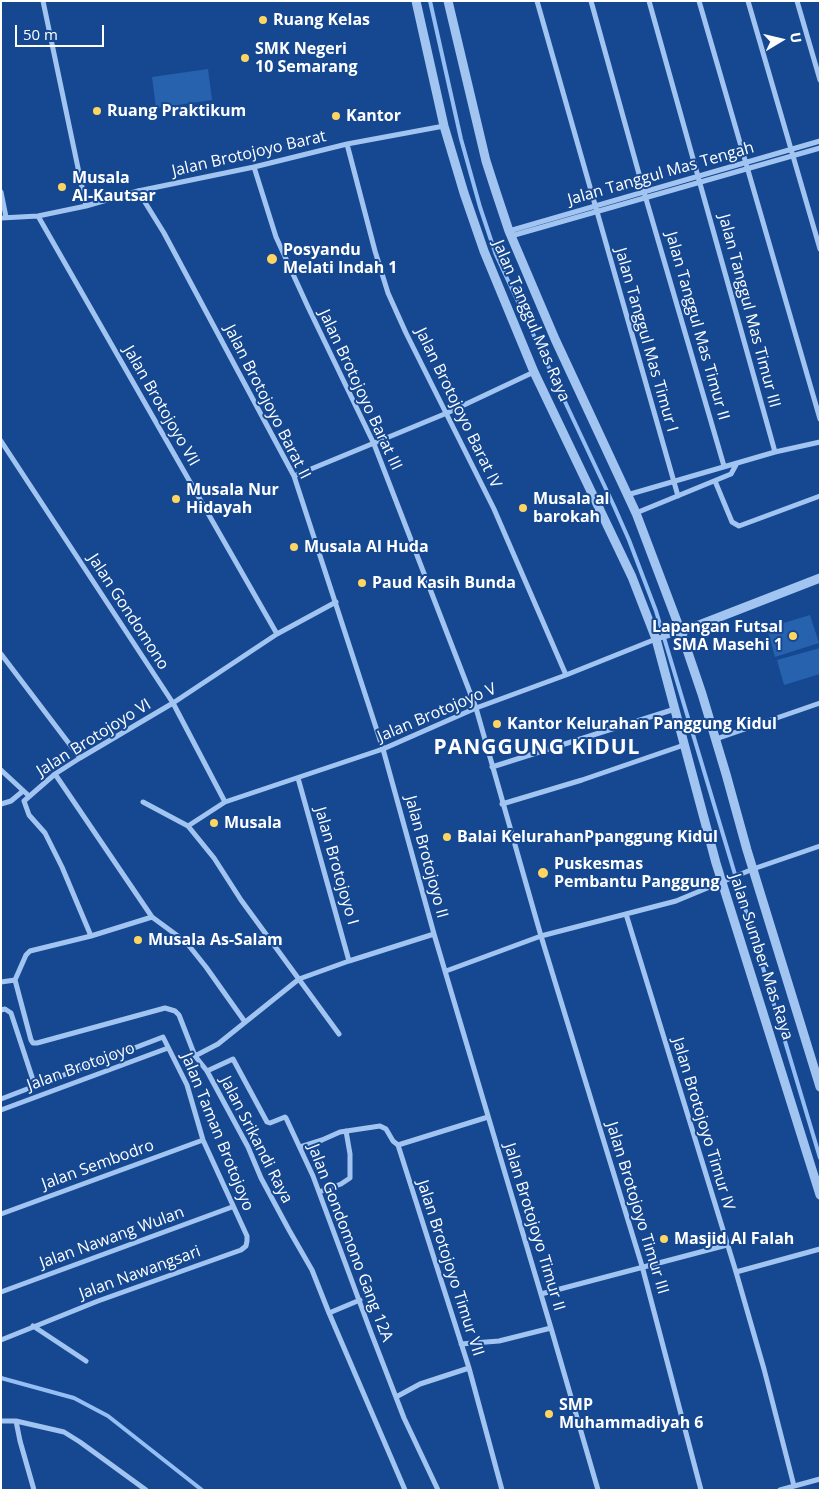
<!DOCTYPE html>
<html>
<head>
<meta charset="utf-8">
<style>
  body { margin:0 }
  #map { position:relative; width:821px; height:1491px; overflow:hidden; background:#154891; font-family:"Open Sans",sans-serif }
  canvas { display:block }
  .frame { position:absolute; inset:0; border:2px solid #fff; pointer-events:none }
  .north { position:absolute; left:756px; top:15px; width:50px; height:50px; -webkit-text-stroke:4px #154891; paint-order:stroke; rotate:81deg; font-size:14px; font-weight:700; line-height:20px; text-align:center; color:#fff }
  .north::after { content:''; display:block; margin:auto; width:18px; height:22px; background:#fff; clip-path:polygon(50% 0,100% 100%,50% 72%,0 100%) }
  .scale { position:absolute; left:15px; top:25px; width:89px; height:22px; box-sizing:border-box; border:2px solid #fff; border-top:0; padding-left:6px; font-size:15px; line-height:18px; white-space:nowrap; color:#fff; -webkit-text-stroke:4px #154891; paint-order:stroke }
</style>
</head>
<body>
<div id="map">
<canvas width="821" height="1491"></canvas>
<div class="frame"></div>
<div class="north">U</div>
<div class="scale">50 m</div>
</div>
<script>
const c = document.querySelector('canvas').getContext('2d');
c.lineJoin = 'round';
function paint(path, color) {
  c.fillStyle = color;
  c.fill(path, 'evenodd');
}
function poly(rows) {
  const path = new Path2D();
  for (const r of rows) {
    path.moveTo(r[0], r[1]);
    for (let i = 2; i < r.length; i += 2) path.lineTo(r[i], r[i + 1]);
  }
  return path;
}
function strokePath(path, color, width, dash) {
  c.strokeStyle = color;
  c.lineWidth = width;
  c.lineCap = dash ? 'butt' : 'round';
  c.setLineDash(dash || []);
  c.stroke(path);
}
function drawText(font, color, halo, rows, align = 'center') {
  c.font = font + ' "Open Sans",sans-serif';
  c.lineWidth = 4;
  c.setLineDash([]);
  c.textBaseline = 'middle';
  c.strokeStyle = halo;
  c.fillStyle = color;
  for (const [text, x, y, turn = 0] of rows) {
    c.save();
    c.translate(x, y);
    c.rotate((+turn || 0) * Math.PI / 180);
    c.textAlign = isNaN(turn) ? turn : align;
    if (halo) c.strokeText(text, 0, 0);
    c.fillText(text, 0, 0);
    c.restore();
  }
}
paint(poly([
  [208,69,212,100,156,108,152,77],
  [810,615,819,643,775,657,767,628],
  [820,648,820,674,784,685,777,660]
]), '#2762af');
strokePath(poly([
  [430,1,461,139,480,207,496,255,614,506,629,540,656,611,820,1158],
  [1,1378,74,1398,108,1416,202,1490]
]), '#94bef4', 4);
strokePath(poly([
  [43,1,86,206],
  [537,1,678,496],
  [591,1,644,192,724,466],
  [649,1,775,452],
  [699,1,820,419],
  [748,1,820,249],
  [797,1,820,80],
  [347,144,375,251,388,293,406,333,494,509,566,675],
  [254,167,276,237,308,307,374,444,476,708,541,936,642,1266,701,1490],
  [138,191,164,233,294,476,383,749,434,934,551,1328,598,1490],
  [1,192,6,217],
  [38,216,277,634],
  [1,218,38,216,86,206,138,191,254,167,347,144,444,126],
  [509,231,820,141],
  [511,236,820,148],
  [1,441,173,703,225,802],
  [294,476,447,413,534,372],
  [715,481,732,522,739,526,820,496],
  [627,495,775,452,820,442],
  [636,513,731,474,737,463],
  [1,654,80,758],
  [716,739,820,703],
  [492,767,675,709],
  [1,770,29,796],
  [55,774,152,917,186,942,206,967,245,1022],
  [298,778,349,961],
  [143,802,188,826,214,858,241,900,339,1034],
  [1,804,11,801,23,791],
  [502,804,582,780,684,745],
  [188,826,225,802,383,749,476,708,566,675,656,639,681,632],
  [626,914,736,1272,764,1369,794,1486],
  [91,936,62,867,45,833,29,815,24,801,55,774,80,758,173,703,277,634,336,602],
  [446,971,541,936,676,901,753,869,820,846],
  [15,980,26,955,30,951,91,936,152,917],
  [1,982,15,980,31,1040,33,1043,37,1043,165,1008,175,1011,179,1015,195,1056,207,1071,234,1121,248,1147,261,1178,289,1230,312,1270,329,1313,405,1490],
  [1,1010,5,1009,11,1013,35,1086],
  [195,1056,218,1044,299,979,349,961,434,934],
  [207,1071,233,1059,267,1122,270,1123,285,1117,286,1118,313,1176,370,1330,404,1418,438,1490],
  [1,1099,163,1037,187,1085,203,1140,247,1236,247,1241,246,1246,241,1250,98,1301,1,1340],
  [1,1110,168,1048],
  [488,1117,398,1145,469,1368,502,1490],
  [300,1147,322,1140,340,1132,380,1126,386,1129,393,1141,398,1145],
  [319,1192,341,1184,350,1178,350,1154,346,1131],
  [1,1214,203,1140],
  [736,1272,820,1249],
  [1,1292,232,1207],
  [541,1294,727,1245],
  [329,1313,360,1300],
  [33,1326,86,1361],
  [461,1344,499,1341,551,1328],
  [396,1397,420,1384,469,1368],
  [1,1421,16,1421,64,1432,80,1442,146,1490],
  [16,1421,20,1441,34,1490],
  [780,1490,820,1479]
]), '#a2c4f1', 5);
strokePath(poly([
  [416,1,444,126,464,193,484,251,534,372,632,577,656,639,716,863,820,1195],
  [448,1,486,161,496,192,509,231,555,339,636,513,681,632,702,694,726,774,747,850,820,1087],
  [681,632,820,578]
]), '#a2c4f1', 9);
for (const [x, y, r, color] of [
  [263,20,5,"#ffd562"],
  [245,58,5,"#ffd562"],
  [97,111,5,"#ffd562"],
  [336,116,5,"#ffd562"],
  [62,187,5,"#ffd562"],
  [272,259,6,"#ffd562"],
  [176,499,5,"#ffd562"],
  [523,508,5,"#ffd562"],
  [294,547,5,"#ffd562"],
  [362,583,5,"#ffd562"],
  [793,636,5,"#ffd562"],
  [497,724,5,"#ffd562"],
  [214,823,5,"#ffd562"],
  [447,837,5,"#ffd562"],
  [543,873,6,"#ffd562"],
  [138,940,5,"#ffd562"],
  [664,1239,5,"#ffd562"],
  [549,1414,5,"#ffd562"]
]) {
  const dot = new Path2D();
  dot.arc(x, y, r, 0, 2 * Math.PI);
  c.fillStyle = color;
  c.fill(dot);
  strokePath(dot, '#154891', 2);
}
drawText('bold 16px', '#fff', '#154891', [
  ["Ruang Kelas",273,20],
  ["SMK Negeri",255,49],
  ["10 Semarang",255,67],
  ["Ruang Praktikum",107,111],
  ["Kantor",346,116],
  ["Musala",72,178],
  ["Al-Kautsar",72,196],
  ["Posyandu",283,250],
  ["Melati Indah 1",283,268],
  ["Musala Nur",186,490],
  ["Hidayah",186,508],
  ["Musala al",533,499],
  ["barokah",533,517],
  ["Musala Al Huda",304,547],
  ["Paud Kasih Bunda",372,583],
  ["Lapangan Futsal",783,627,"right"],
  ["SMA Masehi 1",783,645,"right"],
  ["Kantor Kelurahan Panggung Kidul",507,724],
  ["Musala",224,823],
  ["Balai KelurahanPpanggung Kidul",457,837],
  ["Puskesmas",554,864],
  ["Pembantu Panggung",554,882],
  ["Musala As-Salam",148,940],
  ["Masjid Al Falah",674,1239],
  ["SMP",559,1405],
  ["Muhammadiyah 6",559,1423]
], 'left');
drawText('16px', '#fff', '#154891', [
  ["Jalan Brotojoyo Barat",249,154,-13],
  ["Jalan Tanggul Mas Tengah",661,174,-16],
  ["Jalan Tanggul Mas Timur III",749,311,75],
  ["Jalan Tanggul Mas Raya",531,321,67],
  ["Jalan Tanggul Mas Timur II",697,326,74],
  ["Jalan Tanggul Mas Timur I",646,340,74],
  ["Jalan Brotojoyo Barat III",360,390,65],
  ["Jalan Brotojoyo Barat II",267,402,63],
  ["Jalan Brotojoyo VII",161,406,60],
  ["Jalan Brotojoyo Barat IV",458,408,64],
  ["Jalan Gondomono",128,612,57],
  ["Jalan Brotojoyo V",437,713,-23],
  ["Jalan Brotojoyo VI",94,738,-32],
  ["Jalan Brotojoyo II",426,857,75],
  ["Jalan Brotojoyo I",336,866,74],
  ["Jalan Sumber Mas Raya",761,957,72],
  ["Jalan Brotojoyo",81,1067,-20],
  ["Jalan Brotojoyo Timur IV",703,1124,73],
  ["Jalan Taman Brotojoyo",217,1132,68],
  ["Jalan Srikandi Raya",256,1140,63],
  ["Jalan Sembodro",98,1165,-20],
  ["Jalan Brotojoyo Timur III",637,1208,73],
  ["Jalan Brotojoyo Timur II",534,1227,73],
  ["Jalan Nawang Wulan",112,1238,-20],
  ["Jalan Gondomono Gang 12A",350,1243,69],
  ["Jalan Brotojoyo Timur VII",450,1268,72],
  ["Jalan Nawangsari",140,1273,-20]
]);
c.letterSpacing = '1px';
drawText('bold 21px', '#fff', '#154891', [
  ["PANGGUNG KIDUL",537,748]
]);
c.letterSpacing = '0px';
</script>
</body>
</html>
